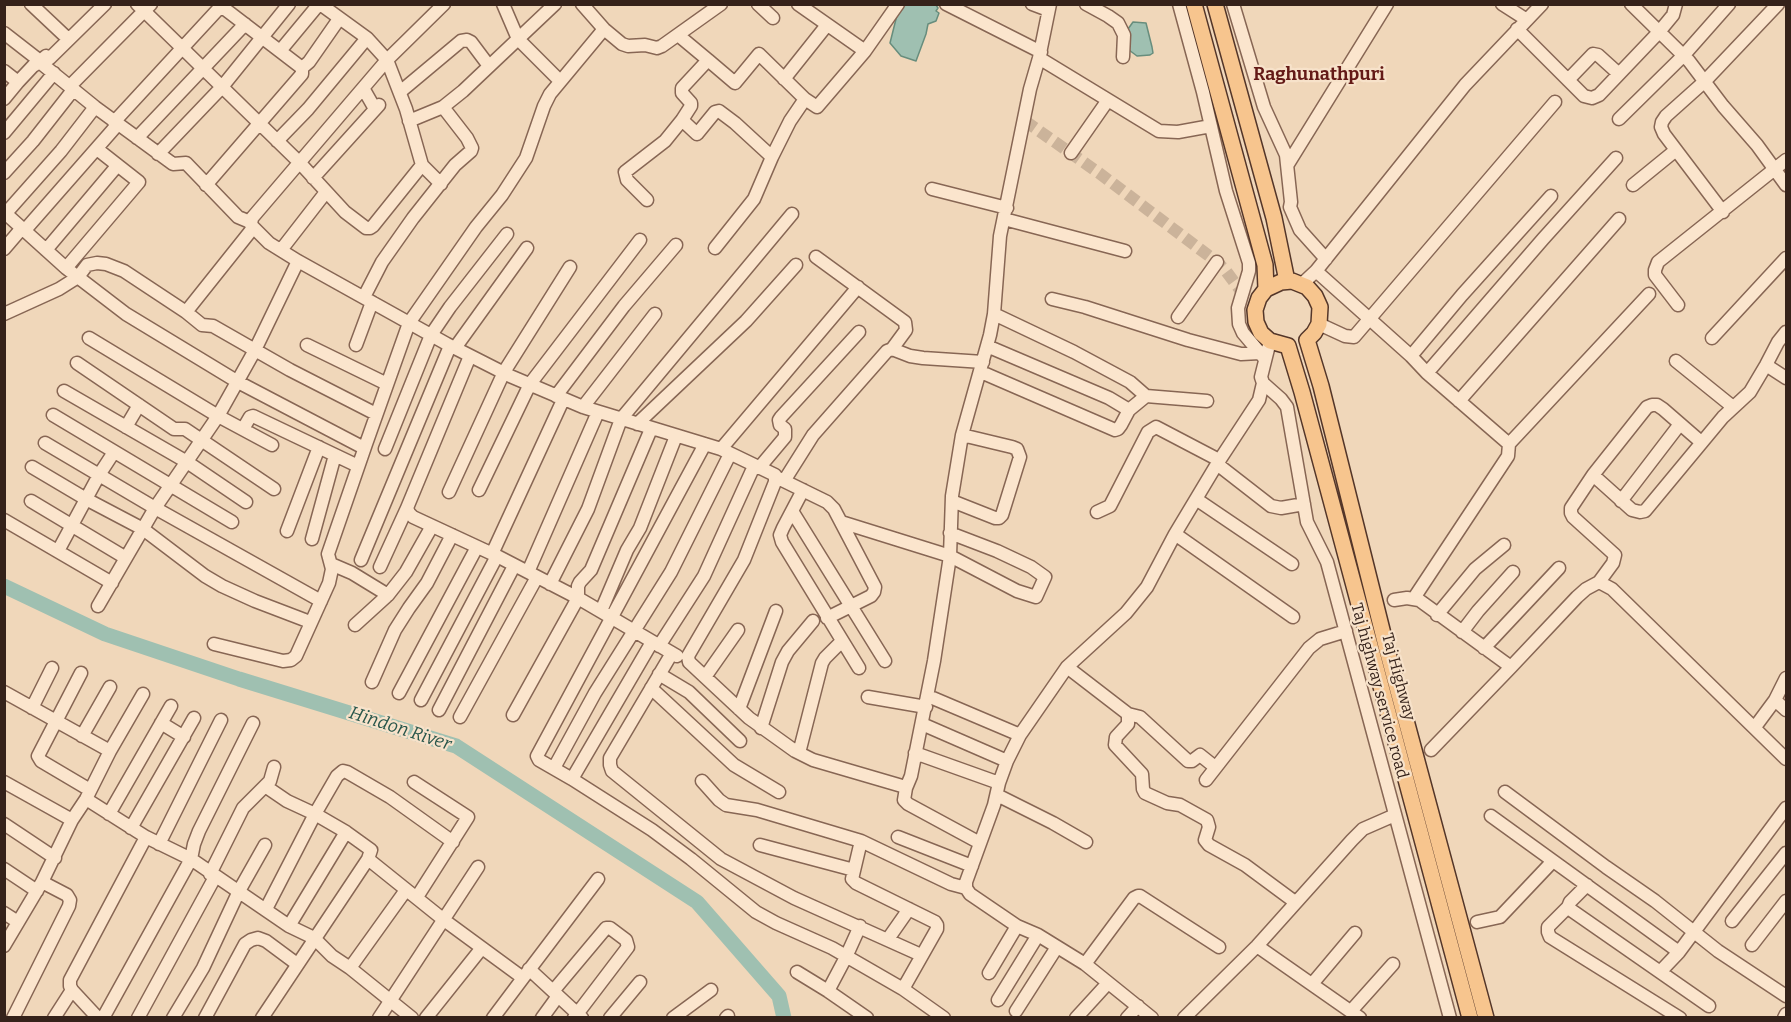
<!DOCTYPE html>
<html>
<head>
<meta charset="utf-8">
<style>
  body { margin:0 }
  #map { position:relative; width:1791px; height:1022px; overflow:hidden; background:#f0d7ba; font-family:Bitter,serif }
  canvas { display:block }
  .frame { position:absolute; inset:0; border:6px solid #35221a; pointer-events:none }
</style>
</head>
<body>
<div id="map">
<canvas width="1791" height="1022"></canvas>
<div class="frame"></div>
</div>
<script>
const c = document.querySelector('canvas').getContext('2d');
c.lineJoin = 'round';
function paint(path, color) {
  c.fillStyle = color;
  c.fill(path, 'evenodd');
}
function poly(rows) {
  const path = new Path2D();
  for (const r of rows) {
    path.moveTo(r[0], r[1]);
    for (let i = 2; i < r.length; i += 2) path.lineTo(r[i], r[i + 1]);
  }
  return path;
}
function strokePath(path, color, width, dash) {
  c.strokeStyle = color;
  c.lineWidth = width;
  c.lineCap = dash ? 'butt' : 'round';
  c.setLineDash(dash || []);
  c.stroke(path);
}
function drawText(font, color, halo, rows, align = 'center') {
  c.font = font + ' Bitter,serif';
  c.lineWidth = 4.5;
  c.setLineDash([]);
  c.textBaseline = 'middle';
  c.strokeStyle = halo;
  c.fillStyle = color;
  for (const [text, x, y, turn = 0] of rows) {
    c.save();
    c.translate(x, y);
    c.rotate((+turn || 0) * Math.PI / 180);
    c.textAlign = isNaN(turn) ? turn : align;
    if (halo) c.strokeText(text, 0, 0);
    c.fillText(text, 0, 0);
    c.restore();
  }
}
const water = poly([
  [898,5,933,4,936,5,938,8,936,11,939,13,936,21,928,24,926,34,916,61,901,56,890,43,897,15,898,5],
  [1133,22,1146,23,1152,47,1153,53,1150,55,1137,56,1129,50,1130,38,1128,29,1133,22]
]);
paint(water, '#9fc0b1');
strokePath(water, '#678d7d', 1.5);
strokePath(poly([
  [4,586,105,634,239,679,456,746,697,902,779,996,784,1018]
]), '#9fc0b1', 15);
strokePath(poly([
  [1025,121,1099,173,1217,262,1226,271,1243,294]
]), '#cbb39a', 12, [12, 6]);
const minor = poly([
  [31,4,65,36],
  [137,4,299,162,345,212,366,228,370,228,373,226,422,165],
  [320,4,367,38,387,60,406,109,422,165,441,184],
  [444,4,387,60,252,218,251,225,269,243,298,261,447,344,510,376,583,407,721,449,775,475,775,482,744,560,688,656,689,662,749,718,795,751,813,760,902,786,906,788,904,800,908,804,980,843],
  [503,4,518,39,560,81],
  [582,4,604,29,622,44,628,46,645,45,657,48,662,46,721,4],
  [758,4,773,18],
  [798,4,865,51],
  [946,4,1041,52],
  [1032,4,1048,10],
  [1086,4,1108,16,1118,23,1124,35,1123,57],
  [1179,4,1203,92,1226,191,1249,263,1249,271,1238,308,1239,324,1243,333,1265,359],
  [1233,4,1264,107,1286,155,1291,202,1290,207,1300,230,1326,259],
  [1502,4,1527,20],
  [1631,4,1689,61,1723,106,1757,145,1786,185],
  [1517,29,1584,96,1592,98,1599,95,1659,32,1673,15,1676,4],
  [4,33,40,61,46,56],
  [280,51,319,4],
  [1039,58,1159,131,1178,132,1211,126],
  [708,60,735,83,759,54,805,99],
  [42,64,95,107,173,164,186,163,238,217,250,222],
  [302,68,309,62,339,19],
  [4,71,18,82],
  [784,79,827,25],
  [1568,80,1593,54,1598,55,1619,74],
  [70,86,151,4],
  [363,88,375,109],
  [400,92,461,41,467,40,471,42,489,66],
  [4,99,18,82,33,66,38,63,42,64,50,58,105,4],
  [1619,119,1683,56,1729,4],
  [682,120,697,134,715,112,719,111,735,123,772,157],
  [409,121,443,107,463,91,555,4],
  [114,122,223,4],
  [4,133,54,73],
  [137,138,245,24],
  [277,141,308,109,367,38],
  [1071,153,1108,100],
  [158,154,222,87,289,4],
  [1288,164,1387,4],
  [4,173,33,141,73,90],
  [313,178,379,105],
  [206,185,302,74,302,68,221,6],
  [1633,185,1676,150],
  [932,189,1007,208],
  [647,200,627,180,625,172,665,141,682,120,691,106,691,103,682,93,682,88,708,60,678,35],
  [4,212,66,268,126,314,238,382,364,448],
  [1723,212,1664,134,1661,127,1662,122,1666,116,1704,82,1778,4],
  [6,213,61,151,95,107],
  [1004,219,1125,251],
  [25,230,118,124],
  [715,248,754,199,772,157,790,121,805,99,817,107,865,51,898,4],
  [4,249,22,228],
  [46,250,117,166],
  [281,250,326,192],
  [816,257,905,322,906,330,892,349],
  [66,268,139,182,97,149],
  [1316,271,1411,356,1427,373,1509,444,1508,456,1414,598],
  [1302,284,1316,271,1465,85,1542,4],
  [364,297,382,262,413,218,455,165,471,151,472,148,467,138,443,107],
  [1052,299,1085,307,1188,340,1241,354,1260,353],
  [1678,305,1655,275,1655,270,1658,262,1786,160],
  [186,312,253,228],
  [4,314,59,289,78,277,87,265,97,263,106,264,124,271,186,312,202,325,213,326,290,370,376,414],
  [994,314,1074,352,1130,382,1146,396],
  [1178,317,1217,262],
  [1319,324,1345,336,1354,337,1555,102],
  [89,338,218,416,272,445],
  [1712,338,1786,258],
  [307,345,387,384],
  [356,345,372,302],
  [987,346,1109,398,1129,410],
  [455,348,527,248],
  [470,356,407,508,409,513,413,517,497,556,578,598,677,656],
  [1411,356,1462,295,1551,196],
  [1676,361,1733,407],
  [77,363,174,429,185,429,274,489],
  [1766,365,1786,378],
  [981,372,1115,430,1118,429,1121,425,1129,410,1146,396,1207,401],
  [1427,373,1543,239,1616,158],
  [1263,383,1281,399,1287,407,1307,522,1327,562,1450,1018],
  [64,391,187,462,246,502],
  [556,396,624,306,676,245],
  [1459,401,1619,219],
  [583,407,655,314],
  [53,415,232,522],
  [637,424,746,321,796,265],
  [126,427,139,405],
  [243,429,250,417,253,416,358,466],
  [45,443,155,508,321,601],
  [705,444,537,756,539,760,572,779,652,830,691,859,756,912,776,923,832,948,903,989,944,1018],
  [1509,444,1649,294],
  [385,449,431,335,450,307,507,234],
  [721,449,858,287],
  [1217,464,1271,506,1281,508,1304,504],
  [32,467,86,499,143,529,205,576,222,586,255,601,310,622],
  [759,468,785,437,785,429,780,425,779,420,781,417,859,332],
  [1593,475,1647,407,1652,405,1657,405,1663,409,1701,442],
  [778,478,827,502,834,509,875,587,874,592,871,596,827,618],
  [784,481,813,435,887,351,892,349,910,356,923,358,983,362],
  [479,490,530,384,640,240],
  [803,490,783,528,780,535,782,542,859,668],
  [449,492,504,372,570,267],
  [1196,499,1292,564],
  [31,501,126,558],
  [952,501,995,518,999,518,1002,515,1020,457,1017,449,1012,447,962,435],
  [1621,501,1680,424],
  [792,511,885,661],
  [1097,512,1110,506,1148,432,1156,427,1219,460],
  [4,520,112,583],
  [841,522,950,556,1017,591,1036,597,1045,577,1031,567,997,551,950,533],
  [287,531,319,447],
  [1175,534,1293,617],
  [312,539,335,455],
  [58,551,99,475,114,452],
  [492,554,563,400],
  [361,560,450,346],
  [331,564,352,573,388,595],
  [380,567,407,508],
  [528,572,598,412],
  [1599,582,1613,563,1615,555,1573,517,1571,513,1571,508,1593,475,1632,510,1640,512,1645,511,1723,417,1750,392,1766,365,1778,342,1786,332],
  [550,584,588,509,621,419,792,214],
  [1394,600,1407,598,1419,600,1511,667],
  [98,606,155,508,218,416,255,350,298,261],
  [601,611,627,550,640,528,676,436],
  [1437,615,1475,569,1504,545],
  [355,625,388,595,406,572,432,526],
  [1462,632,1478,611,1513,572],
  [214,644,283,661,291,660,296,656,329,583,332,569,328,554,366,444,409,323,476,227,502,195,526,158,544,106,550,94,604,29],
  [659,646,704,576,754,466],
  [1484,648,1559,568],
  [672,653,610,758,610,765,612,771,721,859,794,898,921,955],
  [1067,667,1128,714,1128,724,1116,737,1115,745,1142,774,1143,789,1145,793,1167,803,1180,805,1207,820,1209,827,1205,840,1209,845,1245,865,1295,902],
  [81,673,38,756,41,761,90,790],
  [659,674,689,692,740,741],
  [705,677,738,630],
  [372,682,395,630,409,608,427,583,452,535],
  [651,688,734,765,779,792],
  [4,692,110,751],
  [399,693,477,547],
  [928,696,1020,735],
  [868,697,926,707],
  [421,700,497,556],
  [1775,700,1786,710],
  [32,708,52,668],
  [739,709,776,611],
  [439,710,514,566],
  [1128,714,1140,717,1188,761,1192,761,1200,755,1215,767],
  [513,715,578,598,578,586,580,582,591,570,651,429],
  [460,717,537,577],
  [161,723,184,737],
  [922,724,1007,761],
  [1755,727,1775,700,1786,678],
  [761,728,782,662,788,651,813,621],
  [82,736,110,687],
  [1431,750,1511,667,1577,597,1586,589,1599,582,1612,589,1786,759],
  [799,753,822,663,825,658,842,641],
  [915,753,999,783],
  [554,768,595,693,671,572,730,454],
  [572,779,652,642],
  [1206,780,1309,648,1320,639,1346,631],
  [702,781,719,800,726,805,757,810,861,841,951,884,966,888],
  [4,782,72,820],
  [414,782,468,817,417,897],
  [906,788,911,776,934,661,950,556,952,496,962,435,990,335,994,314,1000,236,1030,89,1039,58,1050,4],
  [1505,792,1606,867,1655,901,1718,951,1786,996],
  [997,795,1053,823,1086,842],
  [86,799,146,837,191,859,289,926,314,938,332,956,350,968,412,1018],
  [109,814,171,706],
  [1491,816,1679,952],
  [4,824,55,858],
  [131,828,194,718],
  [898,837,972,866],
  [861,841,852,879,856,883,935,922,937,925,937,929,903,989],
  [159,844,221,720],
  [760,845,854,870],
  [368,859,444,920,523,978,598,879],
  [4,869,37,891],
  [210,874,243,808,270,781,274,767],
  [1587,885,1570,902,1568,907,1571,910,1709,1006],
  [1568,907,1548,927,1548,932,1550,937,1680,1018],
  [266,909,315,814,337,776,343,771,347,772,390,797,453,842],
  [4,913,18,922],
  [1732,921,1786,853],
  [1477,922,1500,917,1553,861],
  [289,926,346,832],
  [888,939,909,909],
  [1752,945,1786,901],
  [4,946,42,882,72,820,86,799,110,751,143,694],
  [1257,946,1360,1018],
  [1085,964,1134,898,1138,896,1140,896,1219,947],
  [350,968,406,890],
  [529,969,582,1018],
  [797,972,828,991,867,1018],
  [1660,972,1679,952,1786,808],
  [989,973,1017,926],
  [1312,984,1355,933],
  [554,990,606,928,610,928,626,940,628,947,574,1018],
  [828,991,846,957,860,926],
  [998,1000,1038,935],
  [1016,1011,1057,947],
  [1351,1011,1393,964],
  [13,1018,69,906,70,900,67,895,42,882],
  [54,1018,72,990],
  [98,1018,72,990,70,986,70,980,146,837],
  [103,1018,191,859,194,844,199,831,253,723],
  [138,1018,215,877],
  [173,1018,203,968,239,891,265,845],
  [205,1018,245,944,251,940,258,938,266,941,297,964],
  [262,1018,368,859,371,850,346,832,315,814,287,801,265,786],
  [379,1018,478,867],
  [426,1018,481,949],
  [493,1018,523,978],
  [542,1018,558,996],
  [610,1018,640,982],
  [673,1018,711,990],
  [726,1018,728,1016],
  [1076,1018,1108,983],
  [1127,1018,1138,1006],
  [1152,1018,1085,964,1038,935,1017,926,970,894,966,888,966,882,994,805,999,783,1007,761,1020,735,1067,667,1126,613,1147,587,1175,534,1217,464,1259,400,1263,383,1261,377,1270,341],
  [1184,1018,1257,946,1352,840,1363,829,1395,815],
  [1784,1018,1786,1014]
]);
const major = poly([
  [1194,4,1265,265,1266,289],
  [1215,4,1274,218,1287,281],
  [1470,1018,1302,392,1288,346,1270,341,1261,333,1256,322,1255,310,1259,298,1266,289,1281,282,1292,281,1307,287,1315,296,1320,307,1319,324,1314,333,1307,340,1321,386,1386,646,1486,1018]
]);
strokePath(minor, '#876654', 15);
strokePath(major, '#543629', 18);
strokePath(minor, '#fbe5cd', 12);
strokePath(major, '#f7c58e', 15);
drawText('16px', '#35221a', '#f7e2ca', [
  ["Taj Highway",1398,677,75],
  ["Taj highway service road",1379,691,75]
]);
drawText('bold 18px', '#641a17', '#f7e2ca', [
  ["Raghunathpuri",1319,75]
]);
drawText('italic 18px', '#28564b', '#f7e2ca', [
  ["Hindon River",400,729,18]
]);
</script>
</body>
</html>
